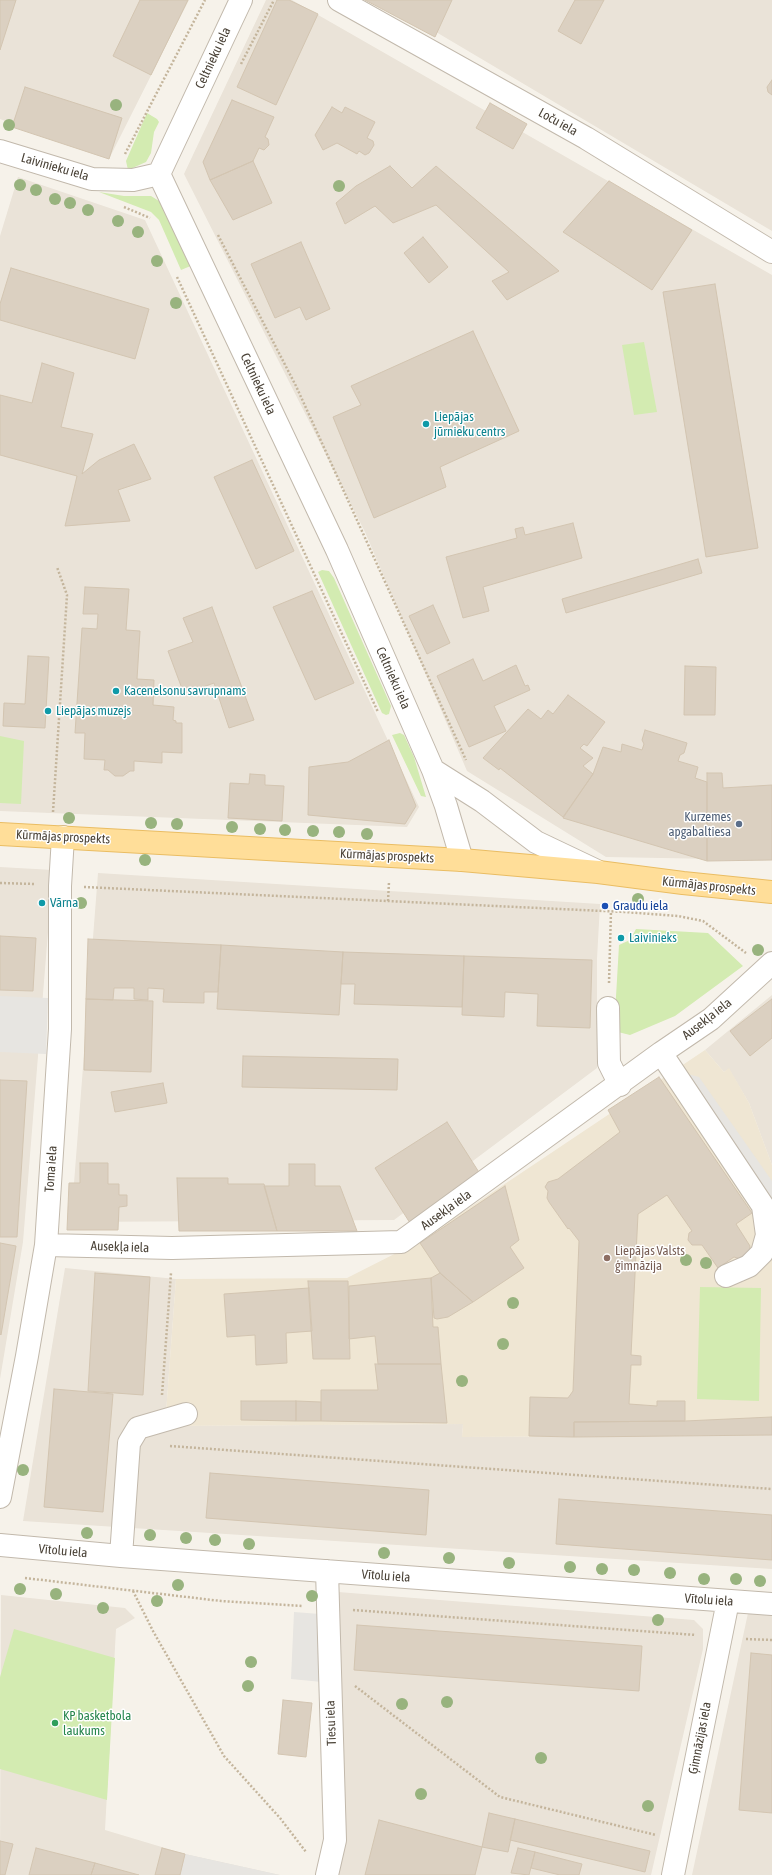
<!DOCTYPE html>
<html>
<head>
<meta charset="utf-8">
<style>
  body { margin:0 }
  canvas { display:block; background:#f6f2ea }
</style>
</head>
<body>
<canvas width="772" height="1875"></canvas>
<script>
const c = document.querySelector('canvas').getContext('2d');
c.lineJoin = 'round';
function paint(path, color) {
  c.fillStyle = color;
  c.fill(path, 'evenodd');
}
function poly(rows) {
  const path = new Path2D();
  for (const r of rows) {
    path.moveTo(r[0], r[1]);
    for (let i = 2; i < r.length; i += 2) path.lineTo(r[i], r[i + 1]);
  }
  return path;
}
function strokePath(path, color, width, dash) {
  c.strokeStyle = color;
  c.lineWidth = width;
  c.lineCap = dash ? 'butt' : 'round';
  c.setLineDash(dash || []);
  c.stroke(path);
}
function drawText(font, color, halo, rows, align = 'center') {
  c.font = font + ' "Asap Condensed",sans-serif';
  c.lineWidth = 3;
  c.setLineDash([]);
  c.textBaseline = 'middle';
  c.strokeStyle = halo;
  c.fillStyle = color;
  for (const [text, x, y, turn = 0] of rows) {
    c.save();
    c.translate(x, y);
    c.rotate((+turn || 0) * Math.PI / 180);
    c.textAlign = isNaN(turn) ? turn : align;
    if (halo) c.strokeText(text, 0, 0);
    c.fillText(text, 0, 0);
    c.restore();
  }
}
paint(poly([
  [0,0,189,0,109,159,0,119],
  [266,0,292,0,772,275,772,860,606,857,467,771,365,532,184,174],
  [382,0,772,0,772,231],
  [18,177,145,220,419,807,407,827,0,811,0,236],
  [0,867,53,870,23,1242,0,1379],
  [98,873,600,904,597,959,597,1068,394,1220,71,1222],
  [772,995,772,1165,749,1103,729,1069,724,1072,705,1050],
  [65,1268,176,1279,165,1426,463,1424,462,1437,772,1435,772,1569,23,1521],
  [338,1592,694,1620,703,1629,703,1649,651,1875,338,1875],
  [1,1595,125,1608,135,1618,116,1629,105,1830,185,1854,280,1875,0,1875],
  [748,1613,772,1615,772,1875,692,1875]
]), '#eae3d8');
paint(poly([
  [705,1050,724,1072,729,1068,749,1103,772,1165,772,1435,462,1437,463,1424,165,1426,176,1279,347,1278,418,1242]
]), '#efe6d3');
paint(poly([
  [147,113,157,119,159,122,154,132,151,153,146,162,128,170,126,161],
  [99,192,124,196,151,196,159,201,166,208,193,265,181,270,159,220,151,212],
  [644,342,657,412,634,415,622,345],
  [322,570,329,571,334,578,391,706,389,714,386,715,382,713,318,572],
  [400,733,404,735,414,757,426,797,421,796,392,735],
  [0,736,24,741,21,804,0,803],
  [636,929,708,933,743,966,675,1016,630,1035,614,1031,619,945,630,940],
  [700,1287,761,1288,759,1401,697,1399],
  [14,1629,115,1658,107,1800,0,1769,0,1677]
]), '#d3ebb1');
paint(poly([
  [0,996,48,998,46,1054,0,1052],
  [673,1070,699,1077,772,1181,772,1208],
  [294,1612,320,1614,322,1682,291,1679],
  [185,1854,280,1875,180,1875]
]), '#e7e5e1');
const building = poly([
  [0,0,16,0,0,50,0,0],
  [140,0,188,0,151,75,113,56,140,0],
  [277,0,289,0,318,14,276,105,237,87,277,0],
  [365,0,452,0,435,37,365,0],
  [575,0,604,0,581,44,558,31,575,0],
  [772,80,772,95,768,92,767,87,772,80],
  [25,87,122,118,109,159,12,127,25,87],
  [232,100,274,117,265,137,268,139,269,145,264,150,259,148,253,161,210,180,203,162,232,100],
  [490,103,527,124,513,149,476,128,490,103],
  [332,107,342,113,345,107,375,122,367,138,373,141,374,145,369,153,365,155,359,151,357,154,337,143,323,150,315,135,332,107],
  [253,161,272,203,233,220,210,180,253,161],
  [390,166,412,188,436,166,559,271,507,300,492,281,509,272,436,205,393,223,375,206,345,224,336,203,356,186,390,166],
  [609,181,692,230,652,290,563,232,609,181],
  [423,237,448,267,429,283,404,253,423,237],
  [301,242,330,309,306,320,300,307,275,318,251,264,301,242],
  [11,268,149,309,135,359,0,320,0,304,11,268],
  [715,284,758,548,706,557,663,292,715,284],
  [473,331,519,431,440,467,446,487,374,518,333,417,361,405,351,386,473,331],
  [42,363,74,373,61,427,93,434,82,474,99,460,134,444,151,479,118,490,130,521,65,526,77,476,0,455,0,395,32,403,42,363],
  [252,460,294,551,256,569,214,477,252,460],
  [573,523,582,558,483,587,489,611,463,618,446,557,517,538,515,529,523,527,525,535,573,523],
  [698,559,702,573,566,613,562,599,698,559],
  [85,587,129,589,126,630,140,631,137,679,154,680,153,705,174,707,173,720,176,721,176,723,182,723,182,753,162,752,162,763,134,761,134,771,130,771,123,776,115,776,108,770,104,770,105,760,84,759,85,733,75,733,82,628,97,629,98,614,83,614,85,587],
  [312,591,354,683,315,700,273,607,312,591],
  [433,605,450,643,427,654,409,616,433,605],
  [212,607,254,720,229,728,214,683,184,694,168,651,193,642,183,618,212,607],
  [28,656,49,657,45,728,3,726,4,703,25,704,28,656],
  [473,659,483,681,516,665,525,686,528,685,530,690,494,706,506,731,469,747,437,676,473,659],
  [685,666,716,667,715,715,684,715,685,666],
  [568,695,605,722,587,746,584,744,580,748,593,758,583,766,593,774,563,817,500,768,499,770,483,758,528,709,541,719,548,710,553,714,568,695],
  [645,730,687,743,684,753,680,755,678,761,698,767,695,778,707,782,707,861,563,818,593,774,603,747,621,752,622,744,642,750,644,744,642,740,645,730],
  [389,740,416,806,405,824,308,815,309,767,348,762,389,740],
  [707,773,722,773,723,788,772,785,772,860,707,861,707,773],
  [250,774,265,775,265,785,284,786,282,821,228,818,230,783,249,784,250,774],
  [0,936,36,938,33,991,0,990,0,936],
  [88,939,221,945,218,992,204,992,204,1003,163,1002,164,989,148,988,148,1000,134,999,134,988,114,988,113,1000,86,999,88,939],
  [221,945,343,952,339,1015,217,1009,221,945],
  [343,952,464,956,462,1007,354,1004,355,984,341,984,343,952],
  [464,956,592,960,590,1028,537,1026,538,994,505,992,504,1017,462,1015,464,956],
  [86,999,153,1001,151,1072,84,1070,86,999],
  [772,999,772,1038,750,1056,730,1031,772,999],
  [243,1056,398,1059,397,1090,242,1087,243,1056],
  [659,1077,752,1213,736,1224,750,1246,749,1255,743,1260,734,1257,718,1268,702,1245,692,1245,688,1240,689,1233,692,1231,667,1195,638,1214,631,1355,641,1356,641,1365,631,1365,629,1404,657,1406,657,1401,685,1401,685,1421,574,1422,574,1437,529,1436,530,1397,568,1398,573,1391,579,1241,569,1228,568,1229,549,1202,547,1198,548,1191,545,1187,548,1182,558,1179,620,1132,608,1110,659,1077],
  [0,1080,27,1081,17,1237,0,1237,0,1080],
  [163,1083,167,1103,115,1112,111,1092,163,1083],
  [447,1122,482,1177,410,1223,375,1168,447,1122],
  [80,1163,108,1163,108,1184,119,1184,119,1195,127,1195,127,1206,119,1207,118,1230,67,1230,69,1183,80,1183,80,1163],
  [289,1164,315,1164,315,1186,340,1186,357,1231,277,1231,264,1186,289,1186,289,1164],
  [177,1178,228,1178,228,1184,264,1184,277,1231,179,1231,177,1178],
  [505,1186,519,1240,510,1247,524,1268,473,1302,440,1273,420,1243,505,1186],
  [0,1243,16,1246,1,1335,0,1334,0,1243],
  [95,1273,150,1277,143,1395,88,1391,95,1273],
  [440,1273,473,1302,448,1317,437,1319,434,1318,431,1278,440,1273],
  [431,1278,433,1327,438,1327,441,1364,378,1364,375,1336,349,1339,349,1286,431,1278],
  [308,1281,348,1281,350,1359,313,1359,308,1281],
  [309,1288,312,1331,286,1333,287,1363,256,1365,255,1335,227,1337,224,1294,309,1288],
  [375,1364,441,1364,447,1423,321,1421,321,1390,378,1390,375,1364],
  [54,1389,113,1394,103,1512,44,1507,54,1389],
  [241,1401,296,1401,296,1421,241,1420,241,1401],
  [296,1401,321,1402,321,1421,296,1421,296,1401],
  [772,1417,772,1435,574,1437,574,1422,685,1421,772,1417],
  [210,1473,429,1490,426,1535,206,1518,210,1473],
  [559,1499,772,1515,772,1560,556,1544,559,1499],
  [357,1625,642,1646,639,1691,354,1670,357,1625],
  [751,1653,772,1655,772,1813,739,1810,751,1653],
  [283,1700,312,1703,306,1757,278,1754,283,1700],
  [489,1813,515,1819,508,1852,482,1847,489,1813],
  [515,1819,650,1851,645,1872,510,1840,515,1819],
  [379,1820,482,1847,475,1875,365,1875,379,1820],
  [0,1841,13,1844,5,1875,0,1875,0,1841],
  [36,1848,95,1863,91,1875,29,1875,36,1848],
  [162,1848,185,1854,180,1875,155,1875,162,1848],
  [518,1848,535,1852,529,1875,511,1873,518,1848],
  [535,1852,582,1864,579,1875,560,1875,531,1868,535,1852],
  [95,1863,139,1875,91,1875,95,1863]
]);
paint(building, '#dbd0c1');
strokePath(building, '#d3c5b1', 1);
const minor = poly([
  [241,0,159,174,337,550,433,770,446,806,462,860],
  [339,0,586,138,772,252],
  [0,151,92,179,133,180,159,174],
  [433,770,482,801,536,842,597,871],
  [608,1008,609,1063,620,1085],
  [661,1053,763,1206,767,1235,762,1253,749,1266,726,1276],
  [46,1245,172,1248,401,1242,661,1053,711,1019,772,963],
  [0,1497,27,1356,46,1245,60,1029,60,886,63,837],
  [0,1545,121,1556,772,1604],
  [121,1556,129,1443,138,1428,186,1414],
  [327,1875,335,1840,327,1571],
  [673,1875,728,1601]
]);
const major = poly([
  [0,834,462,860,598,872,683,883,772,892]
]);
strokePath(minor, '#c2b9ac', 24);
strokePath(major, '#eabd63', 24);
strokePath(poly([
  [241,64,274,0],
  [125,154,205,0],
  [124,207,150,218],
  [218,235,296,386,466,760],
  [177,277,378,712],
  [53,812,67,595,57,567],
  [0,883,35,884],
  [84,887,625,912,678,916,703,921,746,953],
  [388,901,389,882],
  [609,983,611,911],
  [162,1395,171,1273],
  [170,1446,772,1489],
  [25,1578,221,1601,303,1606],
  [133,1591,153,1631,224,1756,280,1818,306,1852],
  [353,1610,696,1635],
  [746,1639,772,1640],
  [355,1686,500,1797,656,1835]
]), '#c4b59c', 2.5, [2, 2]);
strokePath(minor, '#fff', 22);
strokePath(major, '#ffde99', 22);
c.fillStyle = '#98b37e';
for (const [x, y] of [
  [116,105],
  [9,125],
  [20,185],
  [339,186],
  [36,190],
  [55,199],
  [70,203],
  [88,210],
  [118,221],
  [138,232],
  [157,261],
  [176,303],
  [69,818],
  [151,823],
  [177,824],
  [232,827],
  [260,829],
  [285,830],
  [313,831],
  [339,832],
  [367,834],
  [145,860],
  [638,899],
  [81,903],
  [758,950],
  [686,1260],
  [706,1263],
  [513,1303],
  [503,1344],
  [462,1381],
  [23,1470],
  [87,1533],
  [150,1535],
  [186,1538],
  [215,1540],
  [249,1544],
  [384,1553],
  [449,1558],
  [509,1563],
  [570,1567],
  [602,1569],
  [634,1570],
  [670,1573],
  [704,1579],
  [736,1579],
  [760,1581],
  [178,1585],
  [20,1589],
  [56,1594],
  [312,1596],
  [157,1601],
  [103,1608],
  [658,1620],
  [251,1662],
  [248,1686],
  [447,1702],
  [402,1704],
  [541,1758],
  [421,1794],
  [648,1806]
]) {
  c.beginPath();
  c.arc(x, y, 6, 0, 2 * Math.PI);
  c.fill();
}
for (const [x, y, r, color] of [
  [426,424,4,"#0f9aa8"],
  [116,691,4,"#0f9aa8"],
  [48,711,4,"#0f9aa8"],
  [739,824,4,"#5c6f8a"],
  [42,903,4,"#0f9aa8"],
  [605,906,4,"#1a4fb4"],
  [621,938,4,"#0f9aa8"],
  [607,1258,4,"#8d6e63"],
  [55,1723,4,"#2e9e5b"]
]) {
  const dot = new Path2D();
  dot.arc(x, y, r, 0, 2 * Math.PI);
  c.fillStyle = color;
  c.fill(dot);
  strokePath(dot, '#fff', 1.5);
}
drawText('13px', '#4a4237', '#fff', [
  ["Celtnieku iela",213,58,-65],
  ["Loču iela",558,122,29],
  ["Laivinieku iela",55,167,16],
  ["Celtnieku iela",258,384,65],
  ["Celtnieku iela",393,678,66],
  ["Kūrmājas prospekts",63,837,3],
  ["Kūrmājas prospekts",387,856,3],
  ["Kūrmājas prospekts",709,886,6],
  ["Ausekļa iela",707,1019,-38],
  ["Toma iela",51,1169,-86],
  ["Ausekļa iela",446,1210,-36],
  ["Ausekļa iela",120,1247,2],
  ["Vītolu iela",63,1551,5],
  ["Vītolu iela",386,1576,4],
  ["Vītolu iela",709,1600,4],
  ["Tiesu iela",331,1723,-92],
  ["Ģimnāzijas iela",700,1738,-79]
]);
drawText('13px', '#0d838f', '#fff', [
  ["Liepājas",434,417],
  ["jūrnieku centrs",434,432],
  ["Kacenelsonu savrupnams",124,691],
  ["Liepājas muzejs",56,711],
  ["Vārna",50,903],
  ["Laivinieks",629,938]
], 'left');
drawText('13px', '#4e5e75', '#fff', [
  ["Kurzemes",731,817],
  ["apgabaltiesa",731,832]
], 'right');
drawText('13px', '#164399', '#fff', [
  ["Graudu iela",613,906]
], 'left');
drawText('13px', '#785e54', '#fff', [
  ["Liepājas Valsts",615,1251],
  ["ģimnāzija",615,1266]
], 'left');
drawText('13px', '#27864d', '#fff', [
  ["KP basketbola",63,1716],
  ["laukums",63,1731]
], 'left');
</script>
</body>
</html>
